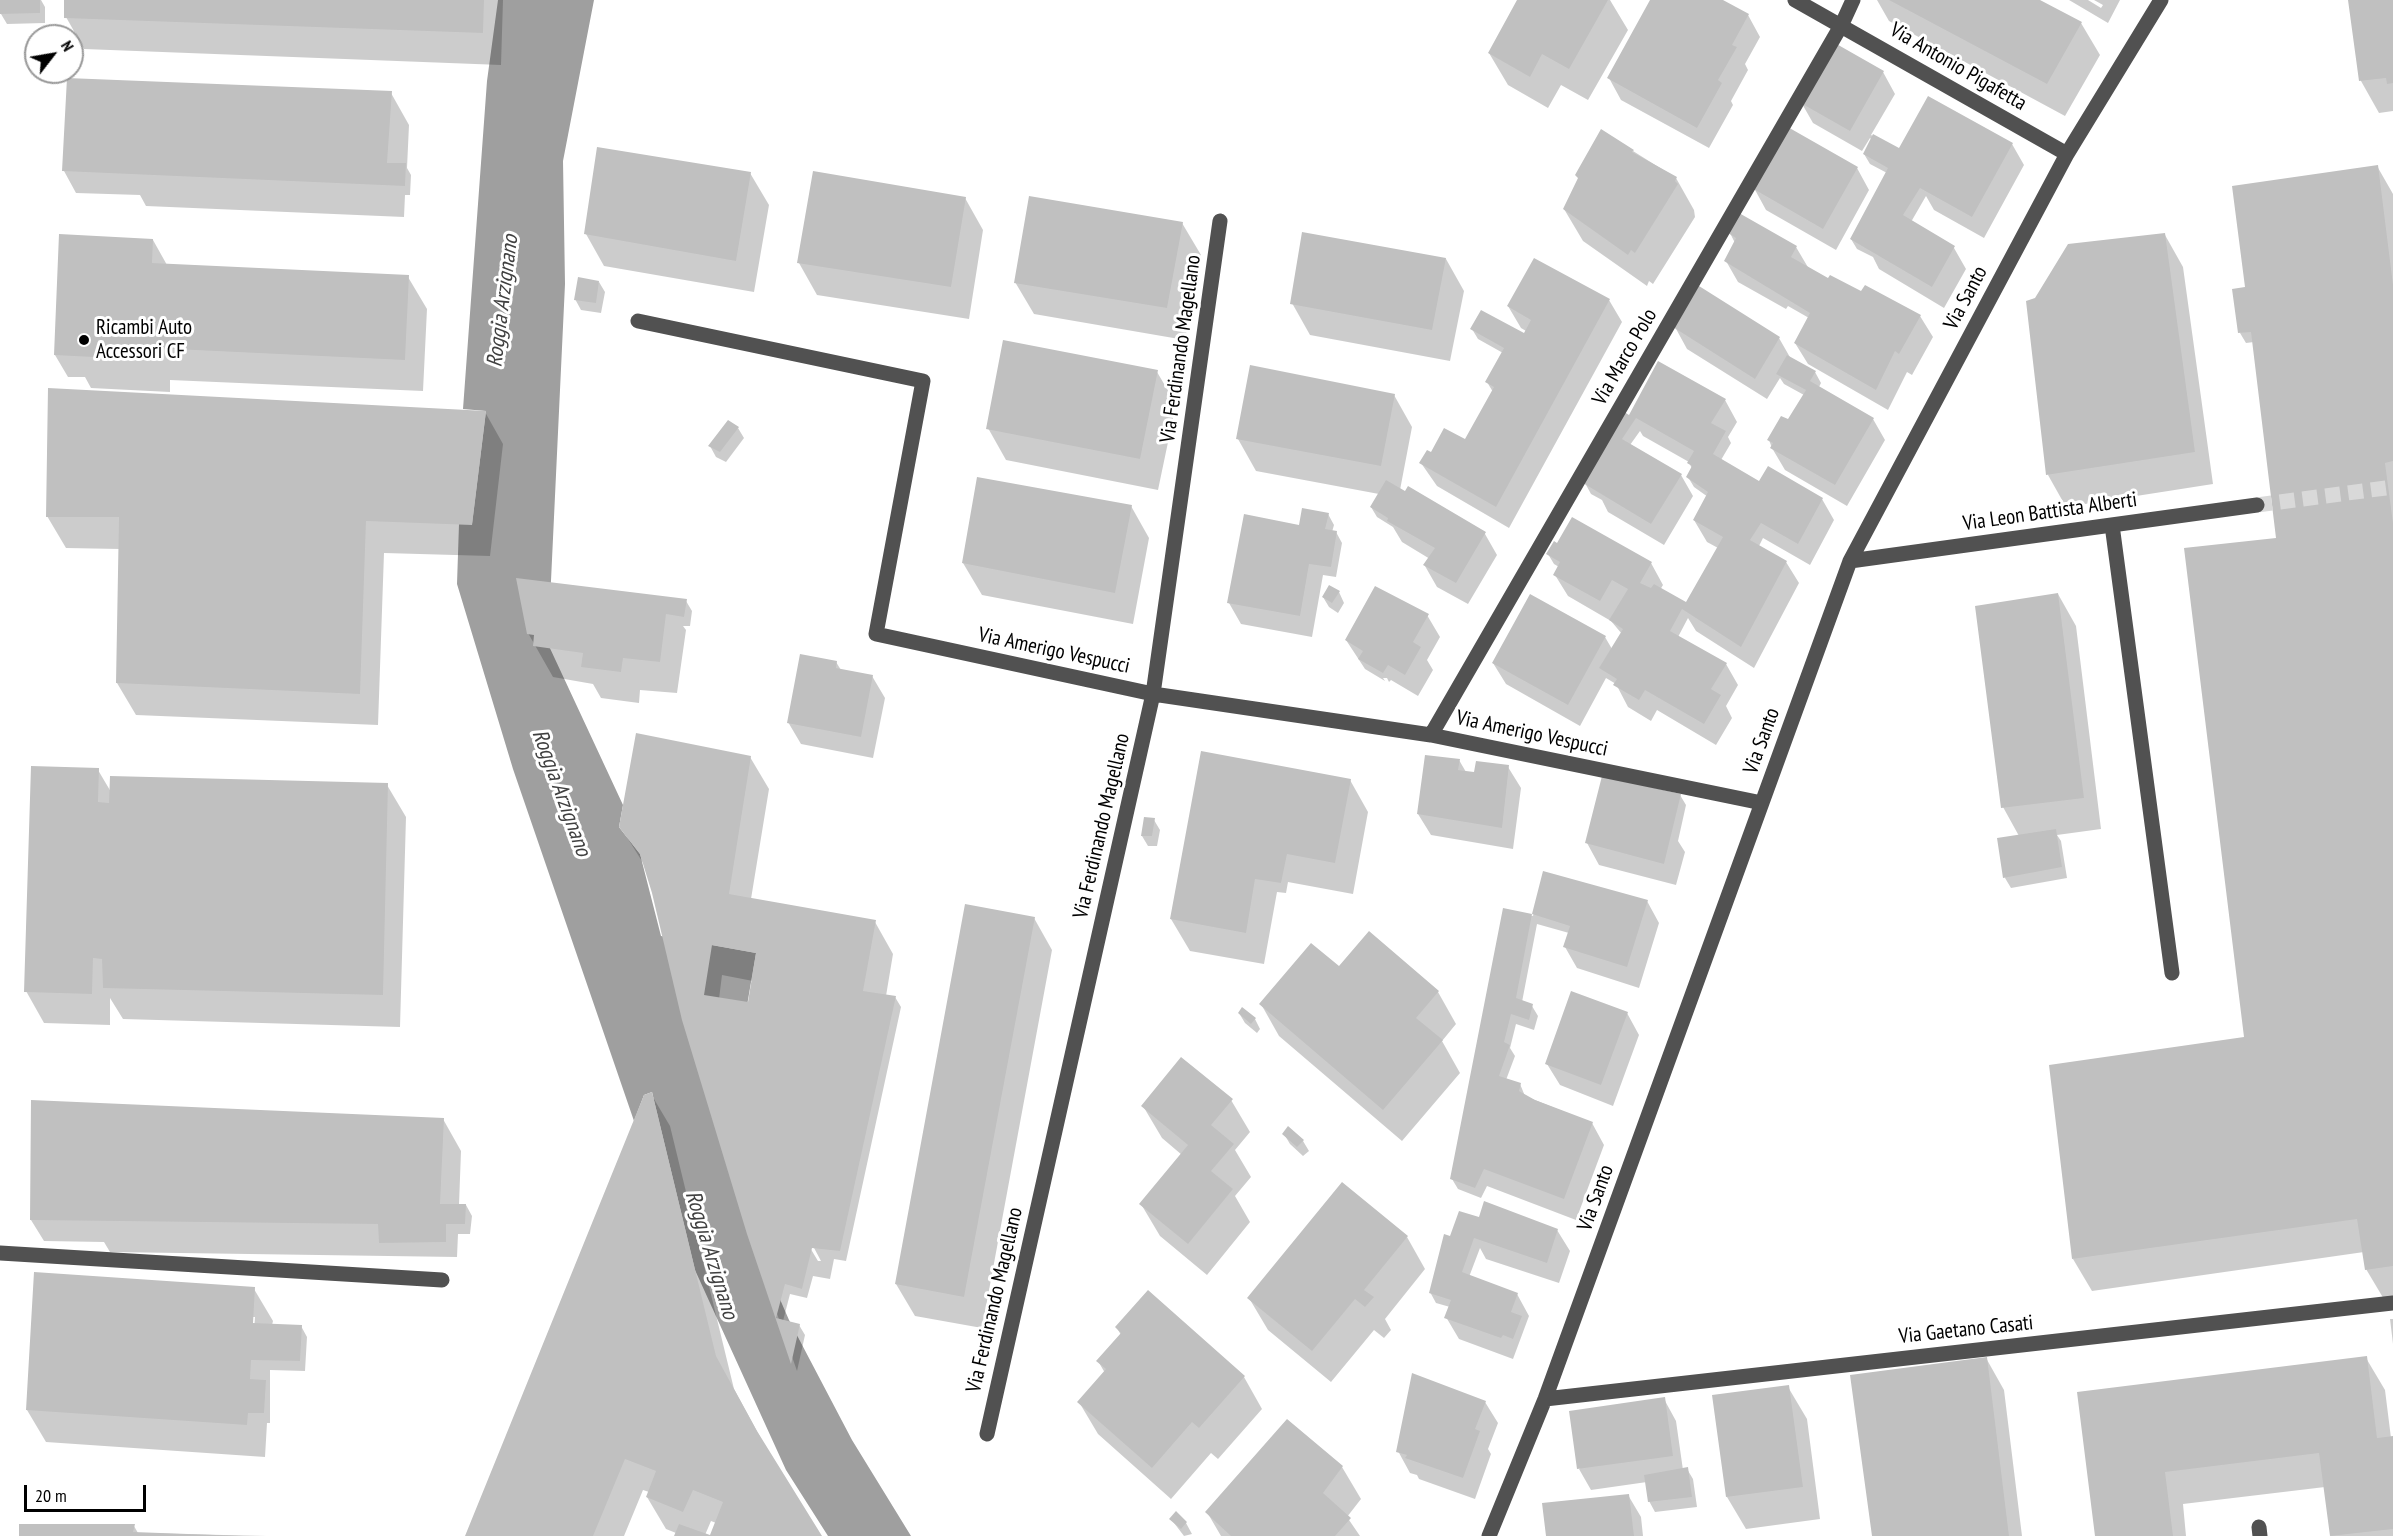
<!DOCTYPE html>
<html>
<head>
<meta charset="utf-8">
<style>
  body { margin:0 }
  #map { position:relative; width:2393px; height:1536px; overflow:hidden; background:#fff; font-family:"PT Sans Narrow",sans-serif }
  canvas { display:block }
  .north { position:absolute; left:24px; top:24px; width:60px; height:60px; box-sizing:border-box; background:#fff; border:2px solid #999; border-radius:50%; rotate:59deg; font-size:16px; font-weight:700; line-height:24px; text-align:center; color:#000 }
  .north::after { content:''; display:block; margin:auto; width:21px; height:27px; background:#000; clip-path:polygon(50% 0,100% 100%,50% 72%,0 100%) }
  .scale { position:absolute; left:24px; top:1485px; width:122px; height:27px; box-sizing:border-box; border:3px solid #000; border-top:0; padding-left:8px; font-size:18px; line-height:21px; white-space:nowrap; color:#000; -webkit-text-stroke:4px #fff; paint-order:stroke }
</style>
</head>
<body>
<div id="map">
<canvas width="2393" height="1536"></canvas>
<div class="north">N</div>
<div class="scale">20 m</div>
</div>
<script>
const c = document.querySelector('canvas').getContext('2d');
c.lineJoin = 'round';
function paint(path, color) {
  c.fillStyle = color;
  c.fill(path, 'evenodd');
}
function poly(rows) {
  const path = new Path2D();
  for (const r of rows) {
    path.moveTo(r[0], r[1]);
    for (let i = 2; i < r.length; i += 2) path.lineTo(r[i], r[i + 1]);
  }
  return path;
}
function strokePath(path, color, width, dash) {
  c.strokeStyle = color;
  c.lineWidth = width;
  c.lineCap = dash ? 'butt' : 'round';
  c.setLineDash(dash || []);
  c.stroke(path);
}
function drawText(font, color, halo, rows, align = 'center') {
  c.font = font + ' "PT Sans Narrow",sans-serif';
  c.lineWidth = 6;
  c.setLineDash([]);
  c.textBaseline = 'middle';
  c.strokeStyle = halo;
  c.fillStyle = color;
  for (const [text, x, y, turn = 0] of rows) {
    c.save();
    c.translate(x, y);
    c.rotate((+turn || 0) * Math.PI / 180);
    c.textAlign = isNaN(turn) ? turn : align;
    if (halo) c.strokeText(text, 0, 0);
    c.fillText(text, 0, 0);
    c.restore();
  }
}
paint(poly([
  [498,0,594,0,563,161,565,284,548,644,623,805,619,827,640,854,661,936,756,953,743,1029,752,1235,789,1320,852,1440,911,1536,828,1536,786,1470,695,1270,652,1092,644,1095,634,1121,513,769,457,584,459,524,472,524,486,411,463,409,487,81]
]), '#9f9f9f');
paint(poly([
  [1,0,41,0,45,7,45,23,7,24,1,14],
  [66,0,503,0,501,65,84,49,66,17],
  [1519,0,1610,0,1628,30,1588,100,1561,85,1548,108,1508,85,1489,53],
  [1652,0,1720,0,1748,15,1760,37,1745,64,1748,70,1731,101,1733,105,1709,148,1621,100,1609,78],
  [1877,0,2036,0,2081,23,2100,55,2065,116,1889,21],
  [2069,0,2088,0,2101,8,2103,5,2094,0,2120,0,2108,23],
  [2350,0,2393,0,2393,111,2379,113,2361,81],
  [1883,72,1895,94,1871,135,1900,150,2012,144,2024,165,1984,238,1934,210,1926,196,1911,222,1954,248,1966,269,1944,308,1879,269,1873,257,1857,249,1851,239,1887,173,1870,164,1864,154,1872,140,1870,138,1862,151,1813,123,1801,102],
  [391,93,409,125,407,168,411,175,410,195,405,195,404,217,146,206,140,195,76,193,64,171],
  [1633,151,1676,178,1694,210,1695,217,1653,284,1649,281,1647,286,1583,241,1564,209,1579,180,1577,175],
  [2377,166,2393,194,2393,1300,2385,1301,2366,1269,2364,1252,2092,1291,2073,1259,2246,1039,2278,538,2254,342,2246,343,2240,333],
  [1857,168,1869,190,1836,250,1766,210,1754,188],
  [750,173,769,205,754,292,604,266,586,234],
  [965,198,983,230,969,319,817,295,799,263],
  [1182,223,1201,255,1185,340,1034,314,1015,282],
  [1730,233,1796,247,1809,269,1827,279,1920,316,1933,337,1912,375,1907,372,1888,410,1808,364,1795,343,1809,318,1788,306,1786,309,1738,282,1726,261,1735,243],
  [2165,235,2183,267,2213,484,2066,507,2048,475],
  [61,236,153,240,167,265,408,277,427,309,423,391,170,380,170,392,91,388,85,377,68,377,55,355],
  [1446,259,1464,291,1450,361,1310,335,1292,303],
  [599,282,605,292,601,313,581,310,575,299],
  [1700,288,1779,338,1791,359,1815,372,1821,383,1819,387,1873,419,1885,440,1847,506,1785,470,1772,448,1769,440,1788,422,1804,395,1784,384,1780,378,1767,399,1687,349,1675,327],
  [1609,300,1622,322,1509,528,1437,486,1421,463,1431,454,1465,441,1493,392,1487,382,1503,353,1478,339,1472,329,1524,335,1526,331,1521,328,1508,306],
  [1157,372,1176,404,1158,490,1006,460,988,428],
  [1394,395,1412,427,1400,490,1485,534,1497,555,1468,604,1437,587,1425,566,1430,559,1402,542,1393,527,1377,517,1371,507,1379,494,1256,471,1238,439],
  [1725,400,1737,422,1728,437,1731,443,1721,460,1760,483,1822,499,1834,520,1810,565,1763,538,1759,546,1786,562,1799,583,1754,668,1696,631,1688,618,1678,637,1726,664,1738,685,1726,706,1732,718,1716,745,1657,710,1651,721,1628,707,1616,684,1606,678,1580,726,1506,684,1493,663,1605,637,1612,649,1622,634,1611,621,1568,596,1555,575,1559,567,1554,564,1548,554,1651,563,1663,585,1660,590,1686,605,1718,548,1707,542,1694,520,1708,497,1694,487,1688,477,1692,469,1689,462,1643,436,1640,431,1630,445,1681,475,1693,496,1664,545,1608,512,1602,500,1591,494,1585,483,1630,417],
  [485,412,503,444,490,556,384,553,378,725,136,715,117,683,120,549,66,548,47,516],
  [738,428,744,438,726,462,716,457,710,446],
  [1131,506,1149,538,1133,624,982,595,963,563],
  [1328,514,1334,525,1332,532,1336,532,1342,543,1336,577,1323,575,1312,637,1241,624,1229,603,1300,526],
  [1339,592,1344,603,1338,613,1329,607,1323,597],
  [2058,594,2076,626,2101,829,2057,835,2061,841,2067,878,2011,888,2005,878,2019,836,2003,807],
  [686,601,692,611,690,626,683,626,686,630,677,693,640,690,639,703,601,698,593,684,553,677,528,633],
  [1427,615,1440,637,1427,660,1433,670,1418,696,1391,680,1389,682,1387,678,1383,678,1385,681,1365,669,1346,640],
  [836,662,841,670,872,676,885,698,873,758,801,744,788,722],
  [750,757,769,789,751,899,875,922,893,954,886,996,895,997,901,1007,846,1261,834,1259,830,1279,813,1276,807,1298,790,1294,783,1321,799,1325,805,1335,797,1371,749,1233,645,866,620,826],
  [722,975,753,981,749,1004,719,999],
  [809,1246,813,1246,821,1261,818,1261],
  [1459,760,1466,772,1476,774,1508,767,1521,788,1513,849,1431,835,1418,814],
  [98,770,111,792,387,785,406,817,400,1027,123,1019,110,998,110,1025,44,1023,26,991],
  [1350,780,1368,812,1353,894,1288,882,1286,893,1277,892,1264,964,1190,951,1171,919],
  [1680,795,1686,805,1678,841,1685,852,1676,885,1599,865,1587,843],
  [1154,820,1160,830,1157,846,1148,846,1142,836],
  [1544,873,1647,901,1659,923,1639,988,1577,968,1565,947,1569,933,1537,924,1522,1002,1532,1006,1538,1016,1534,1030,1516,1024,1510,1048,1515,1056,1506,1080,1520,1084,1525,1096,1592,1123,1604,1145,1576,1220,1487,1186,1481,1198,1458,1189,1452,1179,1505,910,1533,916],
  [1034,918,1052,950,982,1328,915,1316,896,1284],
  [1339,968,1438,992,1456,1024,1442,1041,1460,1073,1402,1141,1279,1036,1261,1004],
  [1239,1013,1255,1019,1260,1029,1257,1033,1245,1023],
  [1627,1013,1639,1035,1613,1106,1560,1085,1547,1064],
  [651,1094,670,1126,734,1389,766,1448,820,1536,711,1536,716,1523,711,1521,705,1535,710,1536,675,1536,676,1533,666,1529,647,1497,649,1492,643,1490,624,1536,467,1536],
  [1231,1100,1250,1132,1235,1150,1251,1177,1235,1196,1250,1222,1207,1275,1160,1236,1141,1204,1182,1155,1162,1138,1143,1106],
  [443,1119,461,1151,459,1205,466,1205,472,1216,470,1234,458,1234,457,1257,110,1252,104,1242,44,1241,31,1220],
  [1284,1134,1303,1141,1309,1151,1303,1156,1290,1144],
  [1478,1218,1557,1230,1570,1251,1559,1283,1486,1259,1480,1248,1469,1277,1517,1294,1529,1316,1513,1359,1459,1339,1446,1317,1450,1307,1436,1303,1430,1292,1451,1237],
  [1407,1237,1425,1269,1385,1319,1391,1330,1384,1338,1374,1330,1331,1382,1268,1330,1249,1298],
  [254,1289,273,1321,272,1325,301,1326,307,1337,305,1371,270,1370,270,1423,267,1423,265,1457,46,1442,27,1410],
  [252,1317,255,1317,254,1331],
  [1148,1292,1244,1377,1262,1409,1218,1459,1211,1453,1171,1499,1098,1434,1079,1402,1105,1373,1098,1361,1121,1335,1117,1328],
  [2390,1319,2393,1319,2393,1344],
  [1986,1358,2004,1390,2022,1536,1874,1536],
  [2366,1358,2385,1390,2391,1438,2393,1438,2393,1536,2331,1536,2325,1487,2183,1504,2186,1536,2096,1536,2079,1393],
  [1788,1387,1807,1419,1820,1519,1746,1529,1727,1497],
  [1664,1399,1676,1421,1683,1470,1687,1469,1693,1479,1697,1507,1655,1512,1649,1501,1647,1482,1591,1490,1579,1469],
  [1485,1402,1498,1423,1488,1449,1491,1454,1475,1499,1419,1479,1417,1475,1410,1473,1398,1451],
  [1342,1467,1361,1499,1347,1517,1360,1536,1221,1536,1207,1512],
  [1628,1495,1641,1517,1643,1536,1547,1536],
  [1171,1519,1186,1523,1192,1534,1184,1536],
  [134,1526,138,1533,267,1536,21,1536]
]), '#0003');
paint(poly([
  [0,0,40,0,40,13,0,14],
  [64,0,484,0,483,33,64,18],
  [1517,0,1608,0,1569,69,1542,54,1530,77,1488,53],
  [1650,0,1723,0,1749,14,1732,45,1737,47,1718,80,1722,83,1697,128,1607,78],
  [1889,0,2040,0,2082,22,2047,84],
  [2348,0,2393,0,2393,83,2387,84,2386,78,2359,81],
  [1833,42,1884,71,1850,131,1799,102],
  [67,78,392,91,387,163,406,163,405,186,62,171],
  [1928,96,2013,143,1972,217,1920,188,1903,215,1955,246,1932,287,1850,239,1888,168,1863,154,1873,134,1899,148],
  [1786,126,1858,167,1823,229,1752,188],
  [1601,129,1634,150,1632,152,1677,177,1675,181,1678,184,1635,253,1631,250,1628,255,1563,209,1578,178,1575,175],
  [597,147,751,172,736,261,584,234],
  [2378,165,2393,285,2393,461,2385,463,2393,523,2393,1266,2365,1270,2357,1219,2072,1259,2049,1065,2244,1037,2184,548,2276,538,2251,332,2238,333,2232,289,2245,287,2232,186],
  [813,171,966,197,951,287,797,263],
  [1029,196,1183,222,1167,308,1014,283],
  [1739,213,1797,246,1791,257,1828,278,1830,275,1861,291,1865,285,1921,315,1899,354,1895,351,1876,390,1794,343,1810,313,1724,261,1736,238,1728,233],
  [1302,232,1446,258,1432,330,1290,304],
  [2165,233,2195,452,2046,475,2026,301,2035,298,2068,244],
  [59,234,153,239,152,263,409,275,405,360,153,348,152,360,54,355],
  [1534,258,1610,299,1496,507,1419,463,1427,450,1431,452,1444,428,1465,439,1494,387,1485,382,1504,348,1470,329,1481,310,1524,333,1531,320,1507,306],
  [578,277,599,281,596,303,574,300],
  [1699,286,1780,337,1755,379,1673,327],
  [1003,340,1158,370,1140,459,986,429],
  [1787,355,1816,371,1810,381,1874,418,1835,485,1770,448,1773,443,1767,440,1781,416,1788,419,1806,390,1776,374],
  [1658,361,1726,399,1711,423,1726,431,1713,454,1759,481,1768,466,1823,498,1798,544,1761,523,1750,540,1787,561,1741,647,1682,609,1670,631,1727,663,1711,689,1721,695,1704,724,1645,690,1639,700,1613,685,1617,679,1599,668,1623,629,1609,620,1628,589,1612,580,1600,601,1553,575,1560,562,1546,554,1554,541,1557,543,1572,517,1652,562,1640,583,1651,588,1654,584,1686,602,1723,537,1693,520,1708,492,1686,477,1692,466,1687,463,1694,451,1636,418,1622,439,1682,474,1651,524,1583,483,1618,408,1629,415],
  [1250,365,1395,394,1381,466,1236,439],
  [48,388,486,411,472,525,366,521,360,694,116,683,119,517,46,517],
  [728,420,739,427,720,452,708,446],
  [977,477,1132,505,1115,593,962,563],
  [1386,480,1405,491,1408,486,1486,532,1456,583,1423,565,1435,548,1387,521,1388,518,1370,507],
  [1302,508,1329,513,1325,529,1337,531,1331,567,1309,564,1300,616,1227,603,1244,514,1299,525],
  [516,578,687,599,684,617,666,614,660,662,623,658,621,672,581,667,583,653,533,646,534,635,527,634],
  [1329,585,1340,591,1332,603,1322,597],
  [1375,586,1429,614,1413,642,1421,647,1405,675,1388,665,1383,673,1358,659,1363,651,1345,640],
  [2058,593,2084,798,2001,808,1975,606],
  [1530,594,1606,636,1568,705,1492,663],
  [800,654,837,661,836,668,873,675,861,737,787,723],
  [636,733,751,756,729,894,876,920,863,991,896,996,840,1251,812,1248,802,1289,785,1284,776,1318,800,1324,791,1364,747,1234,682,1020,652,893,640,854,619,827],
  [712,945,756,953,748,1002,704,995],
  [1201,751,1351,779,1335,863,1287,854,1281,883,1255,879,1246,933,1170,919],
  [1425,755,1460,759,1458,770,1474,772,1476,761,1509,765,1502,828,1417,814],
  [31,766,99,768,98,802,109,803,110,776,388,783,383,995,103,988,102,959,93,958,92,994,24,992],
  [1602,776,1681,794,1664,864,1585,843],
  [1144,817,1155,818,1152,836,1141,836],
  [2056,829,2062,867,2003,878,1997,838],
  [1543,871,1648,900,1627,967,1563,947,1570,926,1532,914],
  [965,904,1035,917,964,1297,895,1284],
  [1503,908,1532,914,1516,998,1533,1004,1529,1020,1511,1014,1504,1042,1510,1045,1499,1076,1521,1083,1519,1091,1535,1100,1593,1122,1564,1199,1484,1169,1475,1188,1450,1179],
  [1369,931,1439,991,1416,1018,1443,1040,1383,1110,1259,1004,1311,943,1339,966],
  [1571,991,1628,1012,1601,1085,1545,1064],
  [1242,1007,1256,1018,1251,1024,1238,1013],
  [1181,1057,1233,1099,1211,1125,1234,1144,1211,1171,1233,1189,1188,1244,1139,1204,1188,1145,1141,1106],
  [652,1092,716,1356,757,1431,822,1536,674,1536,679,1524,710,1535,723,1502,693,1490,683,1512,646,1497,656,1471,625,1459,593,1536,465,1536,644,1095],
  [31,1100,444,1118,440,1204,466,1204,465,1224,446,1224,446,1242,379,1243,378,1224,30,1220],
  [1288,1126,1304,1140,1297,1147,1282,1134],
  [1342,1182,1408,1236,1364,1290,1374,1297,1365,1307,1355,1299,1312,1351,1247,1298],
  [1484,1201,1558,1229,1547,1263,1474,1238,1462,1272,1518,1293,1511,1312,1522,1316,1513,1339,1503,1335,1501,1338,1444,1318,1451,1300,1429,1293,1444,1234,1450,1236,1459,1211,1479,1217],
  [34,1272,255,1287,253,1323,302,1325,300,1361,251,1360,250,1379,266,1380,264,1413,248,1413,247,1425,26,1410],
  [1148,1290,1245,1376,1199,1428,1192,1422,1152,1468,1077,1402,1106,1369,1096,1361,1121,1333,1115,1327],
  [2367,1356,2377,1438,2393,1436,2393,1529,2330,1536,2319,1453,2165,1472,2173,1536,2095,1536,2077,1392],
  [1987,1357,2009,1536,1872,1536,1850,1375],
  [1412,1373,1486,1401,1475,1429,1480,1431,1463,1478,1405,1458,1407,1455,1396,1452],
  [1789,1385,1803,1487,1726,1497,1712,1395],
  [1665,1397,1673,1456,1577,1469,1569,1411],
  [1287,1419,1343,1466,1323,1493,1351,1518,1335,1536,1231,1536,1205,1512],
  [1688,1467,1692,1497,1648,1502,1644,1475],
  [1629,1494,1634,1536,1546,1536,1542,1503],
  [1176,1511,1187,1522,1181,1529,1169,1519],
  [19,1524,135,1524,133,1532,243,1536,19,1536]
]), '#c0c0c0');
strokePath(poly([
  [2257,505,2393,487]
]), '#d9d9d9', 15, [15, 8]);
strokePath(poly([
  [1795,0,2067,154],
  [638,321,923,381,876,634,1153,694,1431,735,1762,803],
  [2112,525,2172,973],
  [1850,561,2257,505],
  [1431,735,1842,24,1853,0],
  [0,1253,442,1280],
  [1545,1399,2393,1303],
  [987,1434,1153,694,1220,221],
  [2259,1527,2260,1536],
  [1489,1536,1545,1399,1850,561,2067,154,2161,0]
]), '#515151', 15);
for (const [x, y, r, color] of [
  [84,340,6,"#000"]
]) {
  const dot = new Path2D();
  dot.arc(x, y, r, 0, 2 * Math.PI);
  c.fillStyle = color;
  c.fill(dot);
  strokePath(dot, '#fff', 2);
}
drawText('21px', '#000', '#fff', [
  ["Via Antonio Pigafetta",1958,67,30],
  ["Via Santo",1966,298,-62],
  ["Via Ferdinando Magellano",1181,349,-82],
  ["Via Marco Polo",1625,357,-60],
  ["Via Leon Battista Alberti",2050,512,-8],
  ["Via Amerigo Vespucci",1054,651,12],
  ["Via Amerigo Vespucci",1532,734,12],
  ["Via Santo",1762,741,-70],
  ["Via Ferdinando Magellano",1102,826,-77],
  ["Via Santo",1596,1198,-70],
  ["Via Ferdinando Magellano",995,1300,-77],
  ["Via Gaetano Casati",1966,1330,-6]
]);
drawText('21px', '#000', '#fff', [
  ["Ricambi Auto",96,328],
  ["Accessori CF",96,352]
], 'left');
drawText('italic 22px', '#404040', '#fff', [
  ["Roggia Arzignano",503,301,-83],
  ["Roggia Arzignano",561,793,70],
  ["Roggia Arzignano",711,1255,73]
]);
</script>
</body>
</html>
